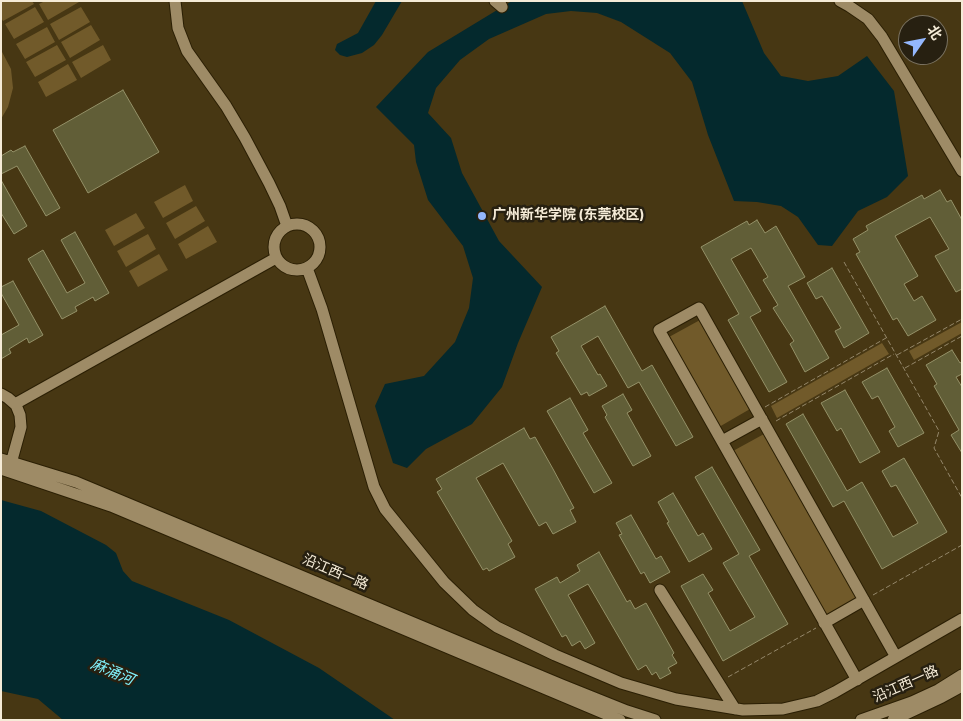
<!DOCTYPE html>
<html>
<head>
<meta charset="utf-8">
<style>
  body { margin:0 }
  #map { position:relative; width:963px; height:721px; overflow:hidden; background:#473713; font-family:"Titillium Web","Noto Sans SC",sans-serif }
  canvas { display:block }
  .frame { position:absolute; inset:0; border:2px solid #f5ebd7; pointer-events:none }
  .north { position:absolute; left:898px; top:15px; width:50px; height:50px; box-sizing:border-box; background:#272011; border:1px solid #797160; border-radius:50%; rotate:57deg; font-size:14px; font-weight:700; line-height:20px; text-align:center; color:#f5ebd7 }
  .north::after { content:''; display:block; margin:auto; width:18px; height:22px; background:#94b7fd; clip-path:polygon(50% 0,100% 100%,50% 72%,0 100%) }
</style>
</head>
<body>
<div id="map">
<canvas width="963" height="721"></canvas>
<div class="frame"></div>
<div class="north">北</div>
</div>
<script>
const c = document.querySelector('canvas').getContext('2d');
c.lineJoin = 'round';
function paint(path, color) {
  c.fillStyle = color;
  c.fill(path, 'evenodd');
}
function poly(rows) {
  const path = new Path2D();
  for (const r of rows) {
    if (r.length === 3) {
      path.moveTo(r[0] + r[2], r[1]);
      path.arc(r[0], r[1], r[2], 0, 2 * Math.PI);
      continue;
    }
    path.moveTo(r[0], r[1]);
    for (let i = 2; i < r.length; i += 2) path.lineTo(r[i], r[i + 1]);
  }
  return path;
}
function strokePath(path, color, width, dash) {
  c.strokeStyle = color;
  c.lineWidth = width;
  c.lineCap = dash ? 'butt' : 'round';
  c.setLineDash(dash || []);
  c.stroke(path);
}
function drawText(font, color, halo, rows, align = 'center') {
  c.font = font + ' "Titillium Web","Noto Sans SC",sans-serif';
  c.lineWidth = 5;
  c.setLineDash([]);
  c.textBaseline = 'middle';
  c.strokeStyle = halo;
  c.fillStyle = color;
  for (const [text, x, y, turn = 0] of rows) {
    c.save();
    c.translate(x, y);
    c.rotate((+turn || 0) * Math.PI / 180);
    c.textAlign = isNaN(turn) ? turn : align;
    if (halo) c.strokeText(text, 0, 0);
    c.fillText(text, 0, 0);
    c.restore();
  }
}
paint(poly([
  [3,1,32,1,34,4,3,21,1,18,1,2],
  [45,1,78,1,79,2,48,20,39,4],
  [35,7,44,22,14,39,5,24],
  [81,7,90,22,59,40,50,24],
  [91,25,100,40,70,58,61,42],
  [47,27,55,42,25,59,16,44],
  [57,45,66,60,35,77,26,62],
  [103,45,111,60,81,78,72,62],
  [1,50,11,69,13,88,8,107,1,119],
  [68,64,77,80,46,97,38,82],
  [185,185,193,201,163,218,154,202],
  [196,206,205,221,175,239,166,223],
  [136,213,145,228,114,246,105,230],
  [208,226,217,242,186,259,178,244],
  [148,234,156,249,126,267,117,251],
  [159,254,168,270,138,287,129,271],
  [700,320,750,409,719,427,669,337],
  [962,322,962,333,914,360,909,351],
  [882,343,889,354,777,418,771,406],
  [764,434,857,598,826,616,733,451]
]), '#715a2a');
paint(poly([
  [376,1,402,1,382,35,374,45,362,53,347,57,340,55,335,50,337,44,358,33],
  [512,1,742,1,764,53,781,76,808,81,838,76,867,56,894,91,908,176,887,197,858,211,832,246,818,245,798,217,781,206,757,202,734,201,708,135,692,82,670,53,621,22,597,13,571,11,546,14,489,39,460,60,436,88,428,113,451,138,462,173,499,241,542,287,518,343,502,387,472,424,426,449,407,468,393,463,375,406,385,384,424,376,455,342,469,308,473,278,463,246,428,200,416,162,414,145,376,107,428,52],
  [1,500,41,511,106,545,116,553,123,571,132,581,229,620,319,668,395,720,63,720,38,699,1,691]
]), '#04292d');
const building = poly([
  [123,90,159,152,88,193,53,130,123,90],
  [25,146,60,208,46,216,17,166,1,174,1,156,11,150,13,152,25,146],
  [1,180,27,226,14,234,1,213,1,180],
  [940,190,947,202,951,200,962,220,962,289,956,292,935,256,949,249,930,217,895,236,918,276,904,284,914,301,922,296,936,320,908,336,897,318,893,320,856,254,860,252,853,239,868,230,866,226,922,195,924,199,940,190],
  [757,220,765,233,776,226,805,277,788,286,829,358,805,372,790,344,794,341,773,308,778,305,763,280,768,277,751,248,731,259,761,311,750,317,787,382,769,392,728,320,739,314,701,247,747,221,749,225,757,220],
  [75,232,109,293,95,301,93,297,75,307,77,311,62,319,28,259,43,250,67,293,85,283,61,240,75,232],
  [832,268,869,333,844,348,835,331,841,328,822,296,816,299,807,283,832,268],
  [13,281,43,335,29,343,27,338,9,349,11,353,1,359,1,335,19,325,1,293,1,287,13,281],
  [605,306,642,371,652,365,693,437,676,446,639,382,628,388,598,336,581,346,598,375,600,374,607,386,589,396,587,392,581,395,556,353,559,351,551,337,605,306],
  [952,350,960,363,962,362,962,374,956,377,962,387,962,453,951,435,959,430,934,386,937,384,926,365,952,350],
  [887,368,924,433,898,447,889,431,895,427,878,396,872,399,862,382,887,368],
  [845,390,880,452,860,463,841,428,837,431,821,403,845,390],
  [623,394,632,410,627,413,651,456,633,466,605,417,607,415,602,406,623,394],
  [570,398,588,430,583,433,612,483,594,493,547,411,570,398],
  [803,414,847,491,862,482,893,537,918,523,896,485,891,487,882,471,904,458,947,532,882,569,844,501,833,507,786,424,803,414],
  [524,428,530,439,535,437,553,469,574,508,570,510,576,522,553,534,546,522,539,526,503,463,476,478,512,541,508,544,515,557,489,571,487,568,483,570,437,492,442,489,436,479,524,428],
  [712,467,760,550,749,556,788,624,723,661,681,586,703,574,713,590,708,593,730,631,755,617,723,563,739,554,695,477,712,467],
  [673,493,698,536,703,533,712,549,689,562,667,523,669,522,658,502,673,493],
  [631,515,656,559,661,556,670,572,650,583,644,572,641,574,619,535,622,534,616,523,631,515],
  [599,552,627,602,630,600,635,609,646,603,674,653,672,655,677,663,668,668,671,673,660,679,656,672,652,675,646,665,638,670,588,584,568,595,595,643,585,649,580,641,572,646,566,635,562,637,535,589,557,577,560,583,580,571,577,565,599,552]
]);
paint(building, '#615e37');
strokePath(building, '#949168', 1);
const minor = poly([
  [175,1,178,28,187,51,226,106,245,138,269,183,280,206,287,226],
  [495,1,502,7,499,1],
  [840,1,849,6,868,19,882,37,962,171],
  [297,247,23],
  [307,268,322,309,374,487,385,509,444,582,473,610,497,627,555,655,621,683,676,699,743,710,783,709,817,701,835,692,962,619],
  [1,394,8,398,16,405,20,415,21,427,10,467],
  [15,404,276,258],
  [722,441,762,419],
  [1,459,76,482,562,685,627,711,655,720],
  [1,469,111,506,620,720],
  [660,590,735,709],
  [824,623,864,600],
  [857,680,659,330,699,308,896,657],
  [861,720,912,702,938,690,962,675],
  [893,720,942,697,962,686]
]);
strokePath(minor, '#2b1f04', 13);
strokePath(poly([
  [844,262,939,431,934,448,962,498],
  [897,355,962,319],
  [905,368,962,336],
  [765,407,886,338],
  [776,421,894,354],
  [873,595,962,545],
  [728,677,816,628]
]), '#95886b', 1, [5, 2.5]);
strokePath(minor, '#9e8b66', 11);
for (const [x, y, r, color] of [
  [482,216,5,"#94b7fd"]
]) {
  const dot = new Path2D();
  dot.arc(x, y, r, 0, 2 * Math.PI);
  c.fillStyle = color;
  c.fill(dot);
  strokePath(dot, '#272011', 2);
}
drawText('bold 14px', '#f5ebd7', '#272011', [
  ["广州新华学院 (东莞校区)",492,216]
], 'left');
drawText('14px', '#f5ebd7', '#272011', [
  ["沿江西一路",335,573,23],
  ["沿江西一路",906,685,-24]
]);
drawText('italic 15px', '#81f3fe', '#272011', [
  ["麻涌河",112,673,23]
]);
</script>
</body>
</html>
